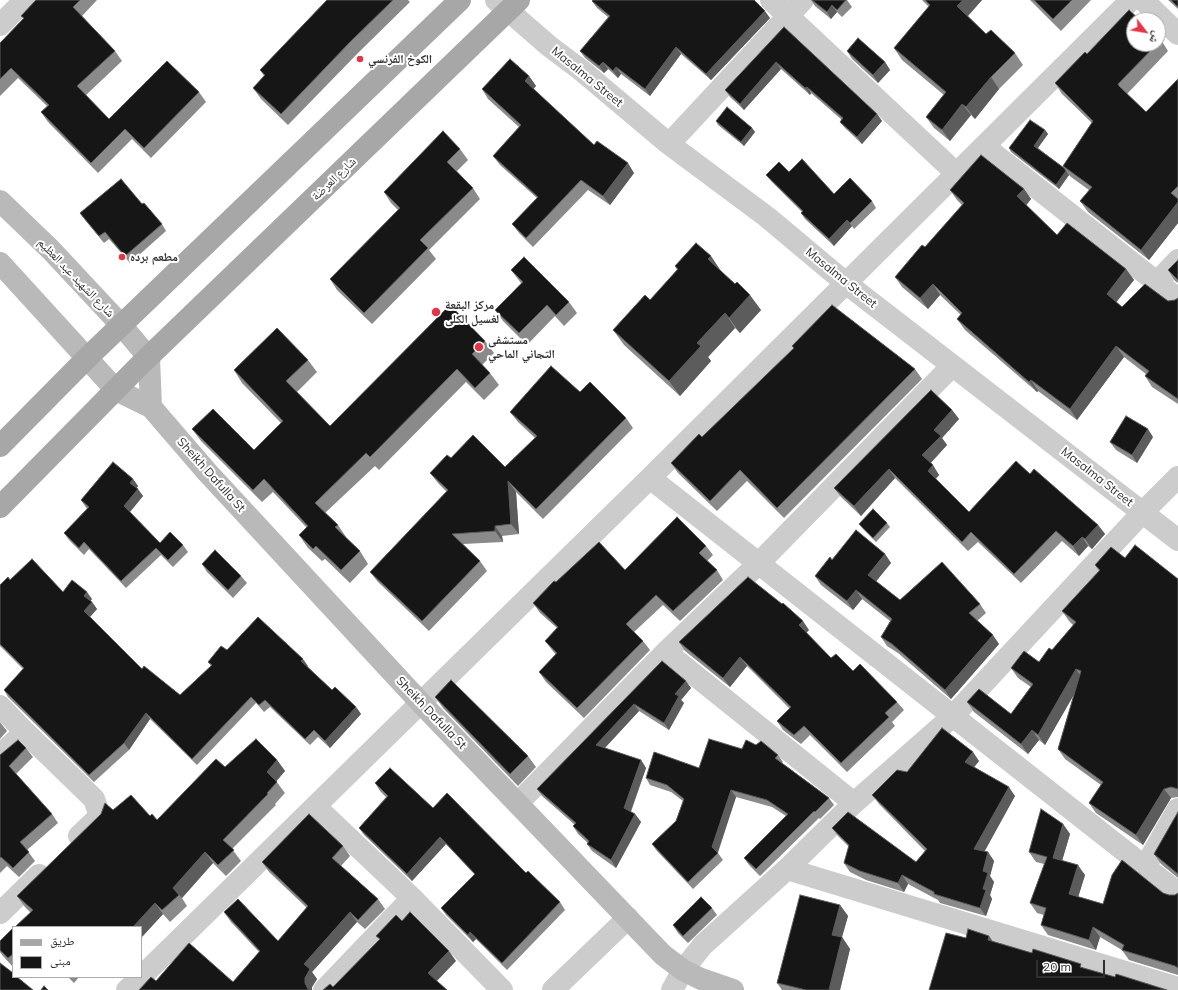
<!DOCTYPE html>
<html>
<head>
<meta charset="utf-8">
<style>
  body { margin:0 }
  #map { position:relative; width:1178px; height:990px; overflow:hidden; background:#fff; font-family:Mulish,"Noto Naskh Arabic",sans-serif }
  canvas { display:block }
  .legend { position:absolute; left:12px; top:926px; width:130px; height:52px; box-sizing:border-box; background:#fff; border:1px solid #acacac; margin:0; padding:5px 7px; list-style:none; font-size:12px; color:#2f2f2f }
  .legend li { display:flex; align-items:center; gap:8px; height:20px }
  .legend b { width:20px; border:1px solid #acacac }
  .north { position:absolute; left:1126px; top:12px; width:40px; height:40px; box-sizing:border-box; background:#fff; border:1px solid #acacac; border-radius:50%; rotate:121deg; font-size:11px; font-weight:700; line-height:16px; text-align:center; color:#2f2f2f }
  .north::after { content:''; display:block; margin:auto; width:14px; height:18px; background:#e43446; clip-path:polygon(50% 0,100% 100%,50% 72%,0 100%) }
  .scale { position:absolute; left:1036px; top:960px; width:69px; height:18px; box-sizing:border-box; border:2px solid #2f2f2f; border-top:0; padding-left:5px; font-size:12px; line-height:14px; white-space:nowrap; color:#2f2f2f; -webkit-text-stroke:3px #fff; paint-order:stroke }
</style>
</head>
<body>
<div id="map">
<canvas width="1178" height="990"></canvas>
<ul class="legend">
<li><b style="height:5px;background:#a7a7a7"></b>طريق</li>
<li><b style="height:11px;background:#161616"></b>مبنى</li>
</ul>
<div class="north">ش</div>
<div class="scale">20 m</div>
</div>
<script>
const c = document.querySelector('canvas').getContext('2d');
c.lineJoin = 'round';
function poly(rows) {
  const path = new Path2D();
  for (const r of rows) {
    path.moveTo(r[0], r[1]);
    for (let i = 2; i < r.length; i += 2) path.lineTo(r[i], r[i + 1]);
  }
  return path;
}
function strokePath(path, color, width, dash) {
  c.strokeStyle = color;
  c.lineWidth = width;
  c.lineCap = dash ? 'butt' : 'round';
  c.setLineDash(dash || []);
  c.stroke(path);
}
function paint(path, color) {
  c.fillStyle = color;
  c.fill(path, 'evenodd');
}
function drawText(font, color, halo, rows, align = 'center') {
  c.font = font + ' Mulish,"Noto Naskh Arabic",sans-serif';
  c.lineWidth = 4;
  c.setLineDash([]);
  c.textBaseline = 'middle';
  c.strokeStyle = halo;
  c.fillStyle = color;
  for (const [text, x, y, turn = 0] of rows) {
    c.save();
    c.translate(x, y);
    c.rotate((+turn || 0) * Math.PI / 180);
    c.textAlign = isNaN(turn) ? turn : align;
    if (halo) c.strokeText(text, 0, 0);
    c.fillText(text, 0, 0);
    c.restore();
  }
}
strokePath(poly([
  [496,0,549,46,581,70,669,144,767,217,847,284,1178,540],
  [771,0,957,174],
  [1143,0,1178,34],
  [0,25,25,0],
  [669,144,803,0],
  [985,147,1178,299],
  [1156,283,1178,260],
  [650,478,1178,893],
  [666,652,854,803],
  [0,706,25,732],
  [0,755,25,732,94,799,100,816,79,836],
  [518,803,666,652,758,564,952,366],
  [316,807,412,898,502,990],
  [1145,867,1178,809],
  [787,869,1178,988],
  [0,913,39,875],
  [141,977,650,478,1131,0],
  [127,990,141,977],
  [324,990,412,898],
  [553,990,628,918],
  [672,990,683,970,703,945,787,869,854,803,952,717,1142,513,1178,477]
]), '#ccc', 22);
strokePath(poly([
  [0,201,51,250,122,326,149,358,151,407],
  [0,263,116,390,151,407,207,472,420,702,663,955,683,970,701,979,733,990]
]), '#b9b9b9', 22);
strokePath(poly([
  [0,446,87,358,460,0],
  [0,507,140,365,519,0]
]), '#a7a7a7', 22);
paint(poly([
  [36,0,97,0,82,16,115,51,122,61,86,95,109,119,199,92,206,102,151,158,132,139,98,173,48,122,41,112,47,106,18,78,0,96,0,43,24,19,21,16],
  [327,0,408,0,410,2,358,53,288,125,261,99,253,88,264,76,260,70],
  [811,0,847,0,852,7,842,17,837,12,831,19,815,6],
  [922,0,982,0,968,16,986,34,1015,53,1023,65,999,89,975,119,971,115,950,141,934,128,926,117,944,95,902,60,894,48,929,7],
  [1030,0,1091,0,1061,31],
  [1168,0,1178,0,1178,9],
  [592,1,770,18,711,80,681,54,650,96,621,74,618,78,608,69,604,73,585,58,580,51,608,17,597,8],
  [784,27,877,114,882,121,862,144,845,128,840,122,842,120,811,93,810,95,781,69,744,110,730,97,725,90],
  [1158,37,1161,40,1168,51,1127,94,1146,112,1178,79,1178,223,1149,260,1088,212,1080,201,1089,190,1071,177,1069,175,1059,189,1011,152,1009,148,1045,130,1048,134,1038,148,1064,168,1092,123,1062,94,1055,83,1087,54,1134,44,1158,44],
  [847,51,885,62,890,70,878,83,852,59],
  [529,76,536,86,533,89,594,145,634,173,610,205,588,190,533,247,519,233,512,224,537,198,500,165,493,156,519,127,488,99,482,89],
  [716,121,752,128,755,132,744,146,718,125],
  [460,149,468,160,457,171,473,188,480,199,429,250,436,259,372,324,337,290,330,279,398,210,391,203,384,192],
  [789,172,834,194,872,201,876,208,854,229,852,226,834,246,805,219,801,213,802,212,771,181,766,175],
  [1024,189,1031,199,1026,205,1057,235,1126,269,1134,280,1116,302,1122,307,1175,300,1178,298,1178,404,1152,387,1145,376,1146,374,1124,357,1077,420,1038,391,1037,392,965,330,957,319,961,315,940,295,928,309,902,287,895,277,925,247,962,205,957,200,950,190],
  [142,204,162,224,166,231,130,263,109,239,104,243,85,220,80,213],
  [1178,260,1178,283,1175,281,1168,270],
  [675,266,721,271,761,310,740,333,735,328,708,357,711,361,680,396,624,345,613,330,650,300,677,270],
  [511,270,569,302,577,313,564,326,555,316,527,345,503,321,495,310,521,283],
  [485,341,494,353,482,365,490,373,499,385,484,400,466,382,379,470,375,466,325,513,338,525,346,537,345,538,360,551,368,564,350,583,325,559,322,561,308,548,299,535,307,528,273,492,262,502,201,441,192,429,254,450,281,423,242,383,234,370,308,360,317,372,297,392,330,426],
  [792,346,915,369,922,379,784,518,747,481,717,511,678,473,671,463,702,437,794,349],
  [580,392,626,418,633,428,543,519,516,492,519,534,502,536,503,542,463,544,480,561,487,571,429,631,378,582,370,572,447,492,438,483,430,473,451,458,505,467,535,438,518,422,510,412],
  [952,410,959,419,942,438,947,445,930,463,939,475,936,479,969,512,1030,474,1098,525,1105,534,1092,549,1088,546,1079,556,1062,541,1021,583,978,542,968,551,895,478,861,516,841,497,834,488],
  [1153,437,1137,463,1116,450,1110,442],
  [133,479,138,486,136,488,143,496,130,512,160,543,183,545,188,552,173,567,161,555,126,588,89,549,84,555,69,540,64,533,87,509,81,500],
  [887,523,890,527,876,542,862,528,859,524],
  [706,546,713,555,707,561,717,570,723,580,680,621,663,605,634,632,643,641,650,650,584,718,546,682,539,672,556,655,552,650,545,641,557,628,540,613,533,603,556,582,625,570],
  [885,554,891,563,876,581,900,600,980,604,986,613,977,621,999,644,951,699,898,653,887,646,881,637,890,621,862,599,853,610,821,585,815,576,832,560],
  [1125,558,1178,579,1178,797,1171,798,1143,845,1096,813,1089,803,1101,785,1065,759,1058,749,1074,694,1045,745,1039,740,1028,754,974,712,967,702,1011,714,1031,687,1018,678,1011,668,1039,662,1052,650,1073,625,1069,621,1062,611,1099,571,1095,565],
  [202,564,241,576,247,583,233,598,207,572],
  [10,580,92,599,90,601,92,602,97,609,90,617,142,669,180,695,211,666,208,662,227,650,308,666,307,666,332,690,356,707,361,714,330,748,318,737,310,745,270,707,264,712,256,703,197,765,150,719,129,750,94,782,8,697,4,690,23,669,0,646,0,585],
  [809,630,806,633,831,658,853,671,897,702,904,710,892,722,895,726,847,772,810,735,801,744,783,730,777,721,790,709,747,666,730,687,685,651,679,642],
  [662,661,691,688,681,700,684,703,669,730,639,711,605,748,641,760,646,768,631,812,635,814,641,822,616,868,592,851,587,844,588,843,578,834,573,826,575,825,542,796,537,789],
  [435,697,528,756,536,767,518,786,443,708],
  [0,722,7,731,0,739],
  [26,748,33,757,16,774,52,814,58,823,27,850,35,861,19,877,7,866,0,873,0,755],
  [742,749,778,755,783,762,782,763,829,798,834,805,820,819,819,818,760,876,749,865,744,858,786,816,772,807,736,797,718,853,723,860,693,889,657,851,652,844,676,821,683,801,671,792,650,785,646,778,699,768],
  [277,760,285,771,276,781,285,793,275,804,276,805,232,849,241,861,226,876,213,863,182,898,187,906,170,922,163,914,141,938,141,927,30,912,25,907,17,896,113,810,150,816,157,820,225,767],
  [979,761,974,767,1015,796,984,851,988,852,994,861,990,876,994,882,990,895,992,899,986,916,940,903,938,900,908,884,904,892,866,880,850,872,844,863,849,847,838,836,832,828,916,862,925,851,879,804,872,795,907,772],
  [375,783,433,808,526,873,560,902,565,910,507,970,476,939,473,942,446,915,441,908,475,875,446,844,412,881,364,835,359,828,386,797,380,791],
  [1178,812,1178,878,1161,864,1154,854],
  [1063,824,1070,834,1062,860,1085,875,1078,897,1103,904,1163,893,1169,895,1175,895,1178,893,1178,975,1129,960,1122,950,1100,937,1096,950,1048,935,1041,925,1044,915,1037,913,1030,903,1044,864,1036,862,1029,852],
  [343,846,350,856,341,866,378,899,385,909,365,929,357,922,312,972,317,979,312,987,312,990,139,990,156,981,233,982,259,952,231,922,224,912,278,941,307,908,269,872,262,862],
  [840,905,848,916,842,937,850,949,840,990,782,990,777,983],
  [712,908,717,915,688,943,678,933,673,925],
  [13,928,13,967,3,956,0,952,0,941],
  [68,977,79,977,74,983]
]), '#8a8a8a');
paint(poly([
  [963,0,982,0,966,18,957,6],
  [832,5,837,12,831,19,827,12],
  [765,11,770,18,711,80,706,74],
  [676,47,681,54,650,96,645,89],
  [603,62,608,69,604,73,599,66],
  [776,62,781,69,744,110,740,104],
  [885,62,890,70,878,83,873,75],
  [616,67,621,74,618,78,613,71],
  [529,76,536,86,531,91,525,81],
  [991,77,999,89,975,119,966,107],
  [807,87,811,93,810,95,805,88],
  [962,104,971,115,950,141,942,130],
  [877,114,882,121,862,144,857,137],
  [752,128,755,132,744,146,741,142],
  [1045,130,1048,134,1037,149,1034,146],
  [628,163,634,173,610,205,603,196],
  [1066,171,1069,175,1059,189,1056,185],
  [1024,189,1031,199,1025,207,1017,196],
  [1178,202,1178,223,1149,260,1141,250],
  [847,220,852,226,834,246,829,239],
  [711,256,721,271,708,259],
  [1126,269,1134,280,1114,305,1107,294],
  [933,284,940,295,928,309,920,298],
  [750,295,761,310,740,333,729,318],
  [725,313,735,328,708,357,711,361,680,396,669,381,697,343],
  [1116,346,1124,357,1077,420,1070,409],
  [1031,380,1038,391,1037,392,1029,382],
  [952,410,959,419,942,438,947,445,929,465,922,455,934,430],
  [1148,429,1153,437,1137,463,1132,455],
  [933,465,939,475,934,480,928,471],
  [889,469,895,478,861,516,854,506],
  [133,479,138,486,135,490,130,483],
  [508,481,516,492,519,534,511,524],
  [138,489,143,496,129,513,124,506],
  [1098,525,1105,534,1092,549,1085,539],
  [495,526,502,536,503,542,495,531],
  [1082,537,1088,546,1079,556,1073,546],
  [885,554,891,563,874,584,868,575],
  [856,590,862,599,853,610,847,601],
  [87,592,92,599,89,603,84,596],
  [92,602,97,609,89,618,84,611],
  [803,621,809,630,805,634,799,625],
  [993,635,999,644,951,699,945,690],
  [740,657,747,666,730,687,723,678],
  [303,659,308,666,306,668,301,661],
  [1076,669,1083,679,1045,745,1038,735],
  [686,681,691,688,681,700,684,703,669,730,664,723,675,694],
  [634,704,639,711,601,752,596,745],
  [356,707,361,714,330,748,325,741],
  [146,713,150,719,129,750,124,743],
  [1032,730,1039,740,1028,754,1021,744],
  [973,752,979,761,971,771,965,762],
  [277,760,285,771,275,783,267,772],
  [641,760,646,768,629,816,624,808],
  [1009,787,1015,796,981,858,974,849],
  [1164,789,1171,798,1143,845,1136,835],
  [731,790,736,797,717,854,712,847],
  [635,814,641,822,616,868,611,860],
  [1063,824,1070,834,1060,868,1053,858],
  [440,837,446,844,412,881,407,874],
  [205,852,213,863,182,898,173,888],
  [988,852,994,861,990,876,994,882,990,895,992,899,986,916,980,908,983,889,983,871],
  [1078,865,1085,875,1076,904,1069,894],
  [902,875,908,884,904,892,898,883],
  [155,903,163,914,141,938,141,927,133,927],
  [840,905,848,916,842,937,850,949,840,990,829,990,832,935],
  [350,912,357,922,312,972,317,979,312,987,312,990,309,990,305,983,304,964],
  [1093,927,1100,937,1096,950,1089,940],
  [470,932,476,939,473,942,468,935],
  [989,936,996,946,988,940],
  [449,951,456,961,435,983,428,973]
]), '#5c5c5c');
const building = poly([
  [36,0,80,0,73,7,115,51,77,86,109,119,167,61,199,92,144,148,125,129,91,163,41,112,49,105,11,68,0,79,0,43,24,18,21,16,36,0],
  [327,0,393,0,350,42,281,114,253,88,265,75,260,70,327,0],
  [593,0,754,0,765,11,706,74,676,47,645,89,616,67,613,71,603,62,599,66,580,51,610,16,592,1,593,0],
  [812,0,846,0,837,10,832,5,827,12,812,0],
  [925,0,963,0,957,6,986,34,991,30,1015,53,991,77,966,107,962,104,942,130,926,117,946,92,894,48,930,5,925,0],
  [1034,0,1072,0,1053,19,1034,0],
  [1171,0,1178,0,1178,7,1171,0],
  [1129,10,1140,20,1134,20,1134,44,1157,44,1118,84,1119,86,1146,112,1178,79,1178,186,1171,193,1178,199,1178,202,1141,250,1080,201,1092,187,1063,166,1093,121,1055,83,1085,52,1087,54,1129,10],
  [784,27,877,114,857,137,840,122,843,118,807,87,805,88,776,62,740,104,725,90,784,27],
  [1158,37,1161,40,1158,43,1158,37],
  [858,38,885,62,873,75,847,51,858,38],
  [510,59,529,76,525,81,594,145,597,141,628,163,603,196,581,180,526,238,512,224,538,197,493,156,521,125,482,89,510,59],
  [727,107,752,128,741,142,716,121,727,107],
  [1030,120,1045,130,1034,146,1064,168,1066,171,1056,185,1009,148,1030,120],
  [443,131,460,149,447,162,473,188,420,240,428,248,364,313,330,279,400,208,384,192,443,131],
  [981,155,1024,189,1017,196,1057,235,1067,223,1126,269,1107,294,1122,307,1145,284,1168,301,1175,300,1178,298,1178,399,1145,376,1149,371,1116,346,1070,409,1031,380,1029,382,957,319,962,313,933,284,920,298,895,277,922,245,925,247,964,203,950,190,981,155],
  [802,159,834,194,850,178,872,201,850,223,847,220,829,239,801,213,803,211,766,175,779,162,789,172,802,159],
  [121,179,142,204,144,203,162,224,125,256,105,232,99,236,80,213,121,179],
  [696,243,711,256,708,259,735,284,737,282,750,295,729,318,725,313,697,343,701,346,669,381,613,330,645,295,650,300,678,269,675,266,696,243],
  [524,257,569,302,556,315,547,305,519,333,495,310,523,282,511,270,524,257],
  [1178,260,1178,280,1168,270,1178,260],
  [450,305,485,341,472,354,490,373,475,388,457,369,370,457,366,453,315,503,338,525,335,527,360,551,341,570,316,546,313,549,299,535,308,526,264,479,253,490,192,429,213,409,254,450,283,421,234,370,277,328,308,360,286,381,330,426,450,305],
  [832,305,915,369,777,508,740,470,710,501,671,463,699,434,702,437,794,348,792,346,832,305],
  [551,366,580,392,590,382,626,418,536,509,508,481,511,524,495,526,495,531,452,534,480,561,422,621,370,572,448,490,430,473,447,455,451,458,473,435,505,467,537,436,510,412,551,366],
  [931,390,952,410,934,430,941,436,922,455,933,465,928,471,969,512,1016,461,1030,474,1034,469,1098,525,1085,539,1082,537,1073,546,1056,531,1014,574,971,532,962,542,889,469,854,506,834,488,931,390],
  [1126,416,1148,429,1132,455,1110,442,1126,416],
  [113,462,133,479,130,483,138,489,124,506,160,543,170,532,183,545,168,560,156,548,121,581,84,542,79,548,64,533,89,507,81,500,113,462],
  [873,509,887,523,873,538,859,524,873,509],
  [677,517,706,546,699,553,717,570,673,611,656,595,626,624,643,641,577,708,539,672,557,653,545,641,558,627,533,603,554,581,556,582,599,542,625,570,677,517],
  [856,530,885,554,868,575,900,600,942,562,980,604,969,613,993,635,945,690,892,644,881,637,892,619,856,590,847,601,815,576,830,557,832,560,856,530],
  [1135,545,1178,579,1178,789,1171,787,1164,789,1136,835,1089,803,1103,782,1058,749,1081,671,1076,669,1038,735,1032,730,1021,744,967,702,979,689,1011,714,1033,684,1011,668,1024,651,1039,662,1049,648,1052,650,1076,622,1062,611,1100,570,1095,565,1111,547,1125,558,1135,545],
  [215,550,241,576,228,590,202,564,215,550],
  [32,559,63,592,72,580,87,592,84,596,92,602,84,611,142,669,144,666,180,695,212,665,208,662,221,646,227,650,258,617,303,659,301,661,332,690,335,687,356,707,325,741,314,730,305,739,265,700,259,705,251,697,192,759,146,713,124,743,89,775,4,690,24,668,0,644,0,585,8,577,10,580,32,559],
  [748,577,782,604,783,603,803,621,799,625,831,658,836,654,853,671,860,664,897,702,885,713,889,717,841,763,804,726,794,735,777,721,791,707,740,657,723,678,679,642,748,577],
  [662,661,686,681,675,694,679,696,664,723,634,704,596,745,641,760,624,808,635,814,611,860,587,844,589,841,573,826,576,823,537,789,662,661],
  [451,680,528,756,510,774,435,697,451,680],
  [942,728,973,752,965,762,1009,787,974,849,988,852,983,871,988,873,983,889,986,890,980,908,934,894,934,892,902,875,898,883,860,871,844,863,849,845,832,828,848,812,916,862,927,849,872,795,897,770,907,772,942,728],
  [256,739,277,760,267,772,277,782,267,793,268,794,223,840,234,850,218,865,205,852,173,888,179,895,162,910,155,903,133,927,15,927,33,910,17,896,101,814,105,803,113,810,131,795,150,816,152,814,157,820,216,759,225,767,256,739],
  [709,739,742,749,746,740,756,745,761,741,778,755,775,758,829,798,815,812,814,811,756,869,744,858,788,814,767,800,731,790,712,847,718,853,688,882,652,844,676,821,684,799,667,785,646,778,654,752,699,768,709,739],
  [18,740,26,748,9,766,52,814,20,842,29,852,13,868,1,857,0,858,0,755,18,740],
  [390,768,433,808,447,793,526,873,528,871,560,902,502,963,470,932,468,935,441,908,475,874,440,837,407,874,359,828,388,796,375,783,390,768],
  [1041,809,1063,824,1053,858,1078,865,1069,894,1103,904,1112,875,1122,860,1163,893,1169,895,1175,895,1178,893,1178,968,1175,966,1122,950,1124,945,1093,927,1089,940,1041,925,1046,908,1030,903,1047,857,1029,852,1041,809],
  [1178,812,1178,874,1154,854,1178,812],
  [309,814,343,846,332,858,378,899,358,920,350,912,304,964,310,969,305,978,305,983,308,989,310,990,139,990,151,977,156,981,189,943,233,982,260,951,224,912,238,899,278,941,308,906,262,862,309,814],
  [800,895,840,905,832,935,842,937,829,990,806,990,777,983,800,895],
  [701,897,712,908,683,936,673,925,701,897],
  [410,912,449,951,428,973,447,990,323,990,330,984,333,987,380,939,376,936,396,915,402,921,410,912],
  [13,928,13,954,8,958,0,950,0,941,13,928],
  [968,929,989,936,988,940,1032,953,1033,949,1081,964,1080,967,1115,977,1116,974,1167,990,929,990,946,933,966,938,968,929],
  [0,963,13,973,13,977,17,977,33,990,0,990,0,963],
  [44,986,48,990,41,990,44,986]
]);
paint(building, '#161616');
strokePath(building, '#5c5c5c', 1);
for (const [x, y, r, color] of [
  [360,59,4,"#e43446"],
  [122,257,4,"#e43446"],
  [436,312,5,"#e43446"],
  [479,347,5,"#e43446"]
]) {
  const dot = new Path2D();
  dot.arc(x, y, r, 0, 2 * Math.PI);
  c.fillStyle = color;
  c.fill(dot);
  strokePath(dot, '#fff', 1.5);
}
drawText('bold 12px', '#2f2f2f', '#fff', [
  ["الكوخ الفرنسي",368,59],
  ["مطعم برده",130,257],
  ["مركز البقعة",445,305],
  ["لغسيل الكلى",445,319],
  ["مستشفى",488,340],
  ["التجاني الماحي",488,354]
], 'left');
drawText('12px', '#2f2f2f', '#fff', [
  ["Masalma Street",587,77,39],
  ["شارع العرضة",334,179,-44],
  ["شارع الشهيد عبد العظيم",76,278,46],
  ["Masalma Street",841,278,39],
  ["Sheikh Dafulla St",211,475,48],
  ["Masalma Street",1097,477,38],
  ["Sheikh Dafulla St",431,713,46]
]);
</script>
</body>
</html>
